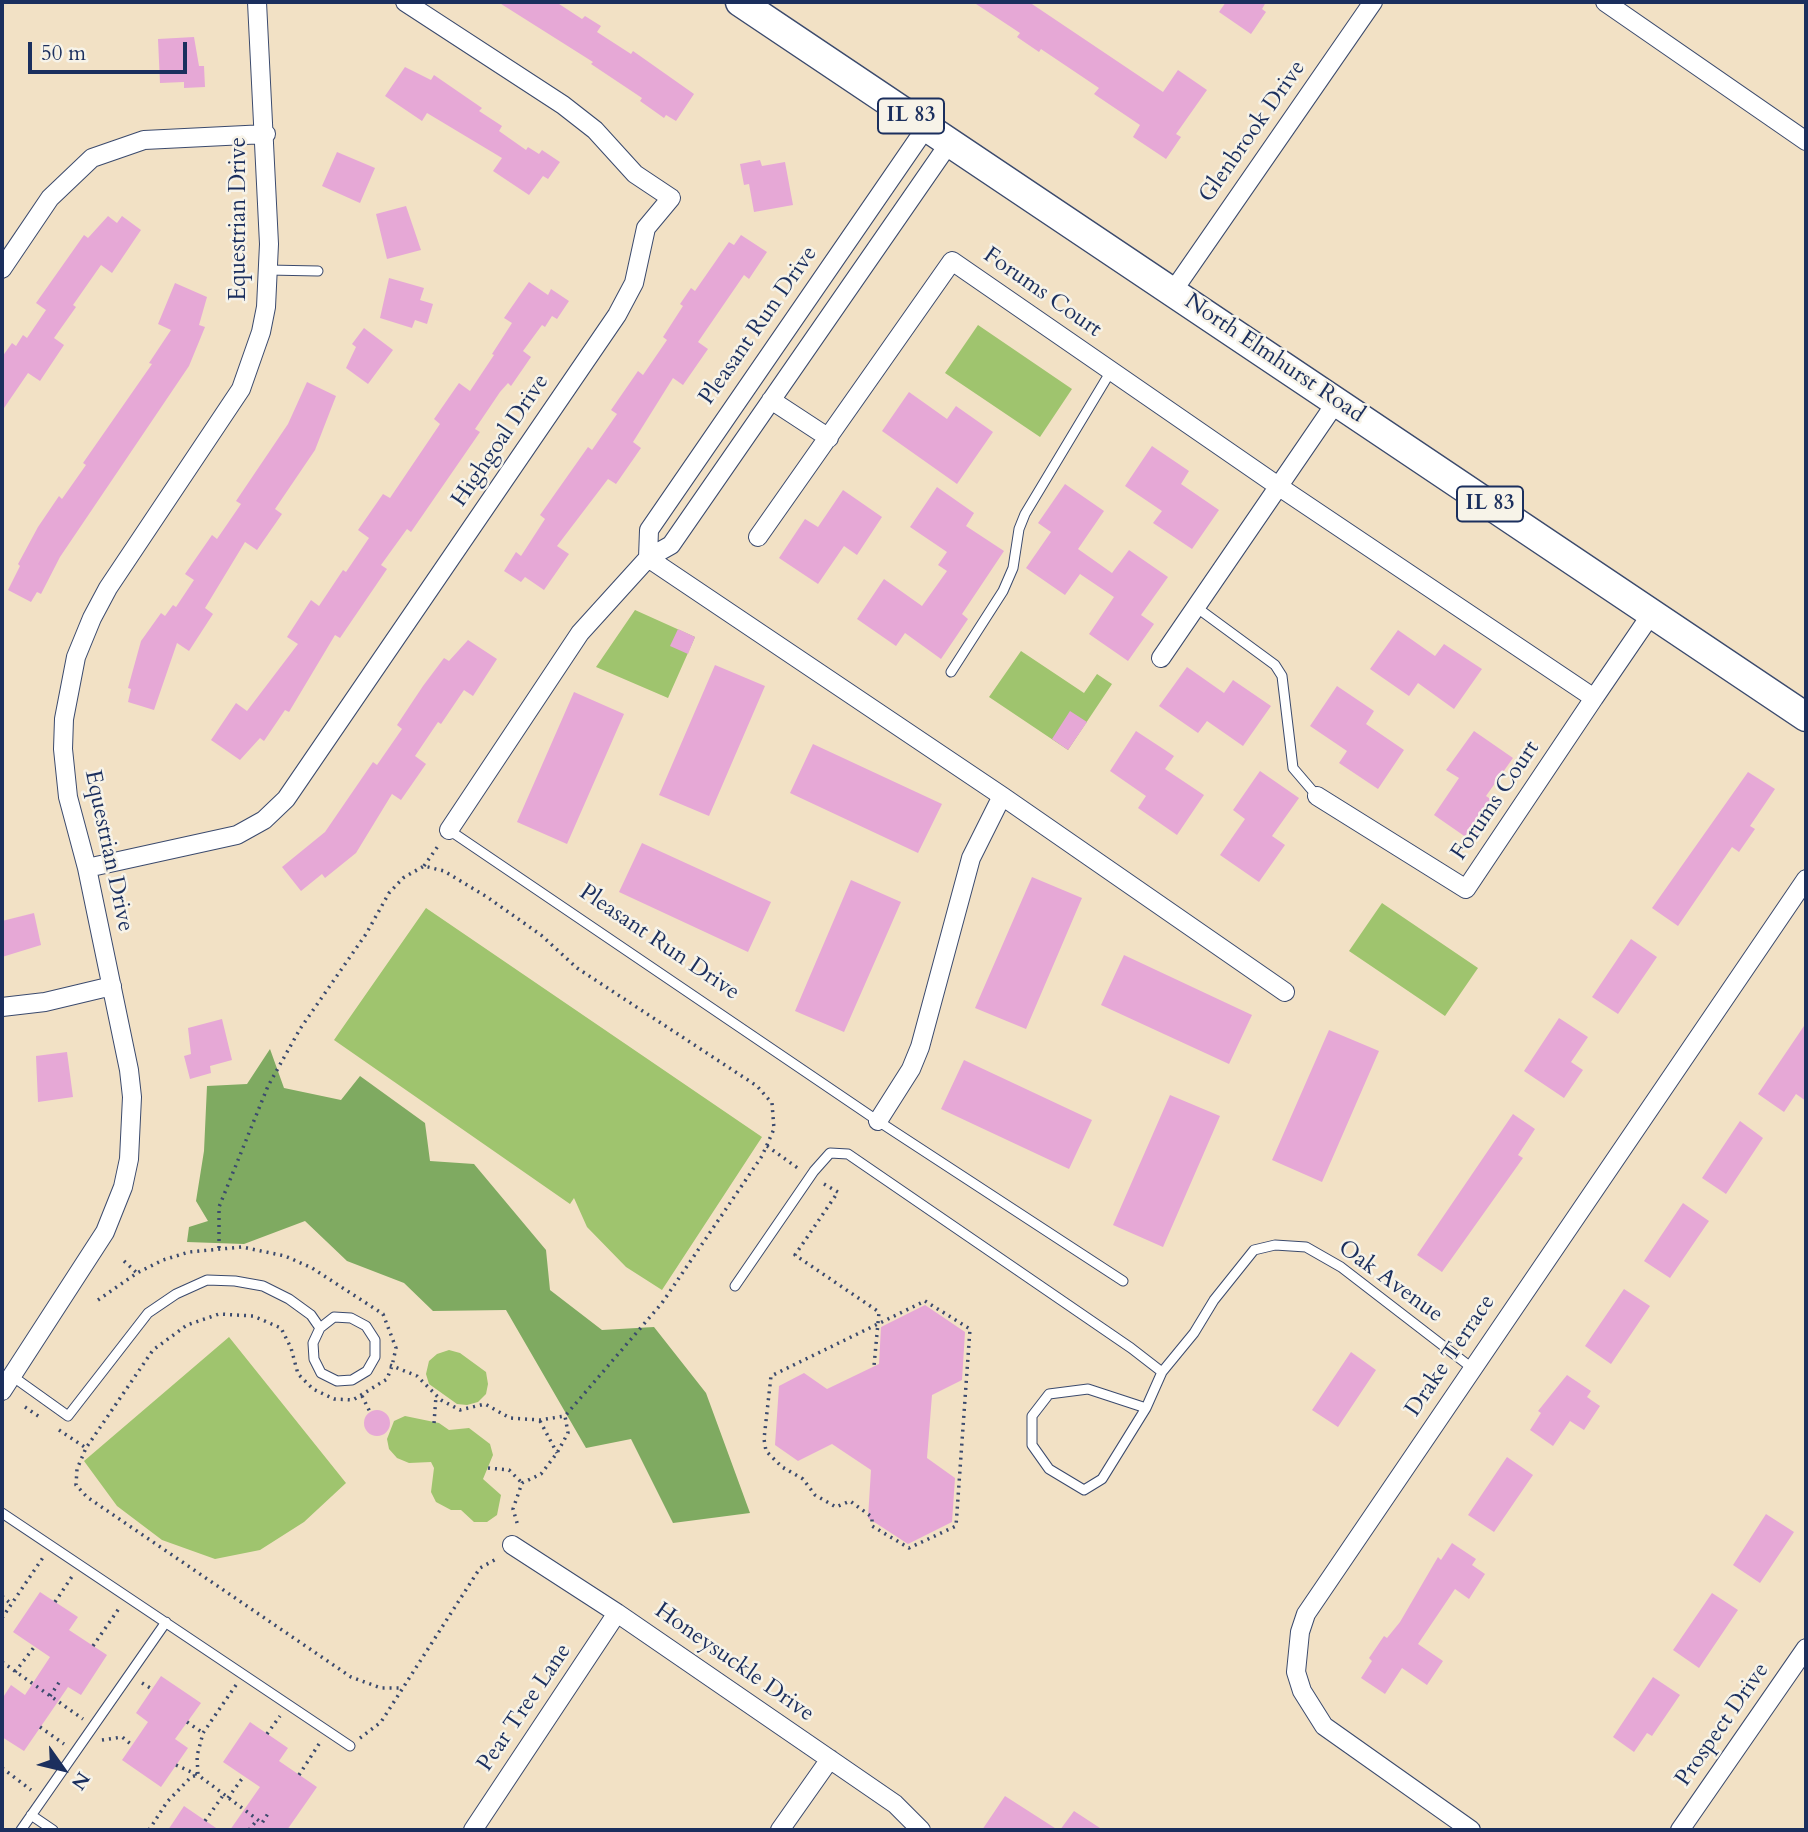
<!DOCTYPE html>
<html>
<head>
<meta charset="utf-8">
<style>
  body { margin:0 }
  #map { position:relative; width:1808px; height:1832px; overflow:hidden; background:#f2e1c5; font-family:Cardo,serif }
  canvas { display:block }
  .frame { position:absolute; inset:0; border:4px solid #1b2f5e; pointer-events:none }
  .north { position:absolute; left:28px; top:1734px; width:70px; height:70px; -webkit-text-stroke:5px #f7f3e8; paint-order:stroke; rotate:124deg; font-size:19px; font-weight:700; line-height:28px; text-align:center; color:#1b2f5e }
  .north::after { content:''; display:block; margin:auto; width:24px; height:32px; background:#1b2f5e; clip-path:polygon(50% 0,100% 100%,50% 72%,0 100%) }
  .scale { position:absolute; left:28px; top:42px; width:159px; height:32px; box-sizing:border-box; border:4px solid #1b2f5e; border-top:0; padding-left:9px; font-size:21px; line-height:24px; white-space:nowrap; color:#1b2f5e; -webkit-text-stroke:5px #f7f3e8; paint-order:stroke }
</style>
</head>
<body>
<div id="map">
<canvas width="1808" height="1832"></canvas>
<div class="frame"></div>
<div class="north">N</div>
<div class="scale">50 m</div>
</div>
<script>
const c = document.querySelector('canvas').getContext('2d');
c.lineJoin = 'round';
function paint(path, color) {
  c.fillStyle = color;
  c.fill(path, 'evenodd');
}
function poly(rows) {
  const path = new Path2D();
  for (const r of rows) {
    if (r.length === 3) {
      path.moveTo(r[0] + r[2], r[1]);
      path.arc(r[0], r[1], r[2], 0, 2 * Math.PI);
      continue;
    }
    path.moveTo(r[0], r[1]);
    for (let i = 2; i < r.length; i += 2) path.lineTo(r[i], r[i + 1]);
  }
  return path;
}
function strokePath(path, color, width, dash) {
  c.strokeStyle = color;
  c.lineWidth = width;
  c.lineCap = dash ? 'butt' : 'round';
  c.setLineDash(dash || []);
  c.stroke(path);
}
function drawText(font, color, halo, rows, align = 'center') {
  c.font = font + ' Cardo,serif';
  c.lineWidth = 5;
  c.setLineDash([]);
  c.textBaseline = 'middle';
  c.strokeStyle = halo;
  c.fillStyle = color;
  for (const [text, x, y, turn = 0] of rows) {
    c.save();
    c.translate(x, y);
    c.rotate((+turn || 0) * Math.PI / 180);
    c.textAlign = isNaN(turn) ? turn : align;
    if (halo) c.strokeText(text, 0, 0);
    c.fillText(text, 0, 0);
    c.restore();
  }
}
paint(poly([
  [978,325,1072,389,1040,437,945,373],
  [635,610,695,637,668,698,596,667],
  [1021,651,1084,693,1097,674,1112,684,1068,750,989,697],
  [1382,903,1478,968,1445,1016,1349,951],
  [426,908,762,1137,662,1290,626,1267,587,1227,574,1198,570,1204,334,1040],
  [229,1337,346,1483,304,1522,260,1550,215,1559,162,1540,117,1506,84,1461],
  [449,1350,460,1353,486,1372,488,1384,486,1394,478,1402,467,1405,457,1404,429,1384,426,1374,429,1361,437,1354],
  [405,1416,439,1423,449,1430,469,1428,490,1444,493,1455,483,1479,501,1495,497,1515,487,1522,474,1522,461,1510,451,1510,436,1502,431,1492,434,1468,431,1462,409,1463,397,1458,389,1449,387,1439,394,1421]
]), '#9fc46e');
paint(poly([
  [270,1049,284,1088,341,1100,360,1076,425,1123,430,1161,474,1164,546,1250,550,1290,602,1330,654,1327,706,1393,750,1513,673,1523,631,1439,586,1448,506,1310,433,1311,404,1283,347,1261,305,1221,244,1244,187,1242,189,1227,208,1221,196,1201,204,1151,207,1086,247,1084]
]), '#7faa61');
paint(poly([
  [498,2,556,2,582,19,585,16,601,26,597,32,631,54,633,51,694,94,676,121,666,115,664,118,640,101,642,98,591,64,593,62],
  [973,2,1029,2,1163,92,1178,70,1207,90,1176,134,1181,137,1166,159,1133,137,1140,125,1094,94,1099,88,1041,49,1039,52,1017,37,1020,33],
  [1226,2,1266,2,1262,9,1266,12,1251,34,1219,12],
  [194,37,199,66,204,66,205,87,184,88,184,82,160,83,158,39],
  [405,67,431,80,434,75,482,108,479,111,502,126,499,131,526,150,528,147,539,154,542,150,560,162,548,179,543,176,529,195,493,171,502,158,427,113,422,121,385,96],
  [337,152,375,168,360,203,322,186],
  [760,160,762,166,785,162,793,205,754,212,749,184,744,185,740,164],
  [406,206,421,250,387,259,376,214],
  [108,216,117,223,122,216,141,230,112,273,101,265,73,305,76,307,54,338,64,345,40,381,28,373,2,411,2,357,12,343,16,346,23,335,27,338,46,310,36,303,84,235,88,238],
  [741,235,767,252,749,279,744,275,698,342,708,349,683,385,673,378,633,442,641,448,616,484,608,479,557,546,569,554,544,590,525,577,521,582,504,571,516,552,521,556,545,519,540,515,588,447,592,450,617,414,611,410,638,371,643,375,667,340,663,337,683,306,680,304,691,288,695,291,729,242,734,245],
  [389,278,424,288,420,300,433,304,427,324,415,320,412,328,380,318],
  [529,282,548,295,551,289,569,301,557,319,552,316,545,327,542,325,523,351,531,357,511,386,508,383,500,392,475,429,480,432,411,532,407,529,381,565,387,569,340,638,335,635,289,712,285,710,264,741,260,738,240,760,211,740,236,703,247,711,298,644,287,637,311,600,319,606,343,570,346,572,369,538,358,530,383,494,390,498,440,424,434,419,459,383,470,391,494,355,492,354,512,323,504,318],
  [175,283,207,297,199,325,205,327,189,366,60,557,41,594,37,592,31,602,8,590,20,566,18,564,38,527,59,496,62,499,86,465,83,463,152,364,149,363,171,330,158,324],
  [364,328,393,350,368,384,346,368,356,347,352,344],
  [307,382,336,396,315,450,275,509,282,514,257,550,245,542,205,608,213,614,189,651,177,643,154,710,128,702,131,689,128,688,141,641,161,613,165,616,173,605,176,607,194,580,185,574,212,535,217,539,241,504,236,501,288,424],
  [909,392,947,419,956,406,993,432,957,484,882,431],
  [1152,446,1189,471,1181,484,1219,510,1192,549,1153,523,1162,511,1125,486],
  [1065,484,1104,511,1078,549,1112,573,1129,550,1168,577,1141,615,1154,624,1128,661,1089,634,1114,597,1080,574,1065,595,1026,568,1051,532,1038,523],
  [937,487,974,513,966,526,1004,551,962,614,968,619,941,659,905,633,896,646,857,619,884,579,922,606,947,571,938,565,947,552,910,527],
  [843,490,882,517,857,555,844,546,818,584,779,558,805,519,818,527],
  [678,629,695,637,688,654,670,646],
  [1398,630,1435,656,1444,644,1482,669,1454,709,1418,683,1409,696,1370,669],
  [468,640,497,659,473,696,464,690,441,724,438,722,415,756,426,764,401,800,392,794,356,853,325,878,322,874,301,891,282,867,325,832,373,762,377,765,402,729,397,725,423,686,444,658,449,661],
  [715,665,765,686,709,816,659,795],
  [1187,667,1224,693,1233,680,1271,706,1243,746,1207,721,1198,733,1159,706],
  [1337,686,1374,711,1366,724,1404,750,1378,789,1339,763,1347,751,1310,726],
  [574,692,624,714,567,844,517,822],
  [1070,711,1087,722,1068,750,1052,739],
  [1136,731,1174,756,1165,769,1204,795,1177,835,1138,808,1146,796,1110,771],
  [1474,731,1513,758,1486,796,1499,805,1473,842,1434,815,1459,778,1446,770],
  [813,744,942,804,918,853,790,793],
  [1260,771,1299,798,1272,836,1285,845,1259,882,1220,855,1245,819,1233,810],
  [1748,772,1775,789,1750,826,1755,829,1739,852,1732,847,1678,926,1652,908],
  [642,843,771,902,748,952,619,892],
  [1032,877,1082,898,1026,1029,975,1008],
  [851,880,901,902,844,1032,795,1011],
  [34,913,41,945,2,957,2,921],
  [1631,939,1657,957,1618,1014,1592,997],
  [1124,955,1252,1015,1229,1064,1101,1005],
  [1559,1018,1588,1037,1571,1062,1583,1070,1564,1098,1524,1071],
  [222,1019,232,1060,210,1066,211,1073,190,1079,184,1056,191,1054,188,1028],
  [1806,1023,1806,1101,1796,1094,1784,1112,1758,1094],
  [1329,1030,1379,1051,1322,1182,1272,1160],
  [67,1052,73,1097,38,1102,36,1056],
  [964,1060,1092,1120,1069,1169,941,1109],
  [1170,1095,1220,1116,1163,1247,1113,1225],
  [1513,1114,1535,1129,1518,1155,1523,1158,1442,1272,1417,1255],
  [1740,1121,1763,1138,1726,1194,1702,1178],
  [1683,1203,1709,1221,1670,1278,1644,1261],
  [1624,1289,1650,1306,1611,1364,1585,1346],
  [925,1305,965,1332,962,1380,932,1395,927,1458,955,1478,952,1522,908,1544,868,1518,871,1470,832,1444,798,1461,775,1445,779,1386,804,1373,827,1389,879,1364,881,1327],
  [1351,1352,1376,1370,1338,1427,1312,1410],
  [1567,1375,1591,1391,1587,1397,1600,1406,1584,1430,1570,1421,1553,1446,1530,1430,1541,1413,1538,1411],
  [377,1423,13],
  [1507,1457,1533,1475,1494,1532,1468,1515],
  [1766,1514,1794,1532,1760,1583,1733,1565],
  [1452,1543,1476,1559,1472,1565,1485,1574,1469,1599,1455,1589,1418,1644,1443,1661,1427,1685,1402,1668,1385,1694,1361,1678,1372,1661,1369,1658,1384,1636,1387,1638,1400,1622,1438,1557,1441,1560],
  [40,1592,78,1617,69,1630,107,1655,81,1695,68,1687,24,1751,2,1737,2,1699,11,1685,25,1695,50,1657,13,1632],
  [1712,1593,1738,1610,1699,1668,1673,1650],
  [161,1676,201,1703,175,1739,188,1748,161,1787,122,1760,148,1722,136,1713],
  [1653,1677,1680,1695,1652,1736,1647,1733,1634,1752,1613,1737],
  [250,1722,288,1748,279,1761,317,1787,287,1830,230,1830,260,1787,223,1762],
  [1005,1796,1058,1830,982,1830],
  [184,1806,219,1830,168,1830],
  [1074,1811,1103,1830,1060,1830]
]), '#e6a8d6');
const lane = poly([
  [268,270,318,271],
  [1196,607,1275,665,1282,676,1293,768,1317,796],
  [951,672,1003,591,1013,568,1019,529,1025,514,1111,371],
  [449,830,878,1121,1123,1281],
  [735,1286,814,1171,830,1153,848,1154,1131,1348,1162,1372],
  [12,1376,68,1416,148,1313,176,1294,207,1280,235,1281,263,1286,289,1299,311,1315,320,1328,313,1343,314,1359,321,1373,337,1381,352,1380,367,1371,375,1357,375,1340,366,1326,351,1318,334,1317,320,1328],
  [1146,1408,1102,1479,1084,1490,1049,1469,1032,1445,1032,1416,1049,1394,1088,1389,1146,1408,1162,1372,1194,1333,1214,1300,1254,1250,1275,1245,1306,1247,1341,1267,1472,1368],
  [2,1513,350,1746],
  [31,1815,53,1830],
  [21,1830,166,1622]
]);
const street = poly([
  [1605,2,1806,141],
  [2,269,50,198,92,158,144,140,266,134],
  [1173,291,1373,2],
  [771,400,829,438],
  [758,537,952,261,1278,486,1594,698,1466,889,1317,796],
  [648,558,1002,796,1285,992],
  [648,558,649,530,927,126],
  [1161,658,1337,401],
  [1594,698,1652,613],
  [449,830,580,633,648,558,671,545,950,142],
  [87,868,237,835,264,820,286,799,617,315,634,283,646,228,671,198,635,174,595,130,563,105,405,2],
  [2,1007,45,1002,112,986],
  [878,1121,911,1069,920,1047,971,858,1002,796],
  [2,1391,105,1232,123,1187,129,1159,132,1097,129,1070,87,868,68,797,63,749,64,719,76,657,92,618,108,588,241,389,261,332,266,307,269,244,257,2],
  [512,1545,617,1613,895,1804,921,1830],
  [473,1830,617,1613],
  [780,1830,830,1759],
  [1471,1830,1324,1726,1302,1691,1296,1672,1300,1632,1306,1614,1806,879],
  [1680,1830,1806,1648]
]);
const primary = poly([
  [740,2,1806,717]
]);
strokePath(lane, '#3b4a6d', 11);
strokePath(street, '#3b4a6d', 20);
strokePath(primary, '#3b4a6d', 31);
strokePath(poly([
  [424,866,438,846],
  [767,1146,799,1169],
  [824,1184,838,1192,795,1255,879,1312,874,1366],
  [219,1248,219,1207,268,1086,300,1029,366,934,389,893,403,878,424,866,444,871,487,897,541,935,577,968,757,1086,772,1103,774,1129,762,1156,662,1303,565,1416],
  [124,1261,137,1273],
  [98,1300,137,1273,163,1260,189,1252,242,1247,285,1256,312,1268,383,1314,396,1348,392,1366,387,1379,353,1400,334,1399,313,1389,298,1374,291,1348,281,1328,253,1316,219,1314,187,1325,153,1350,86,1448,77,1469,76,1485,87,1497,351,1677,381,1688,403,1688],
  [925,1301,970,1329,956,1526,909,1548,872,1526,872,1517,850,1501,836,1507,815,1495,803,1479,782,1467,766,1451,764,1439,771,1376,925,1301],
  [390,1365,417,1376,441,1400,460,1410,485,1404,510,1418,540,1420,565,1416,568,1433,557,1453,541,1474,522,1483,513,1509,518,1526],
  [362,1396,370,1412],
  [25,1407,41,1418],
  [540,1421,557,1453],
  [434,1423,436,1396],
  [59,1430,86,1448],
  [488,1468,509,1470,522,1483],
  [2,1596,10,1603],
  [55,1602,73,1575],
  [2,1618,44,1556],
  [93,1646,120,1607],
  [2,1662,83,1719],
  [15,1672,35,1646],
  [142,1683,152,1689],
  [236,1685,203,1733,197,1756,198,1775,262,1823,269,1812],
  [50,1696,60,1681],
  [187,1722,203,1733],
  [40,1727,64,1744],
  [267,1734,280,1716],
  [360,1738,381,1722,480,1568,498,1558],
  [102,1740,122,1737,132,1745],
  [176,1765,198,1775],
  [2,1768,31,1790],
  [299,1775,319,1744],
  [228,1798,244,1776],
  [205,1821,224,1794],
  [149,1830,167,1802,191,1777,197,1775],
  [249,1830,257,1820]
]), '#3b4a6d', 3.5, [2, 5]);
strokePath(lane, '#fff', 9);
strokePath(street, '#fff', 18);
strokePath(primary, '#fff', 28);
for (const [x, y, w] of [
  [911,116,66],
  [1490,504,66]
]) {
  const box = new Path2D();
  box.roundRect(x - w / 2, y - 17.5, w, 35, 5);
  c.fillStyle = '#f7f3e8';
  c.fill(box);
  strokePath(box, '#1b2f5e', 2);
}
drawText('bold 21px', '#1b2f5e', null, [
  ["IL 83",911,116],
  ["IL 83",1490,504]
]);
drawText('23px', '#1b2f5e', '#f7f3e8', [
  ["Glenbrook Drive",1253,132,-55],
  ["Equestrian Drive",240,219,-90],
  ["Forums Court",1042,293,35],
  ["Pleasant Run Drive",759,326,-55],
  ["North Elmhurst Road",1274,359,34],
  ["Highgoal Drive",501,441,-56],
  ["Forums Court",1496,801,-56],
  ["Equestrian Drive",108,851,78],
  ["Pleasant Run Drive",659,943,34],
  ["Oak Avenue",1390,1282,36],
  ["Drake Terrace",1451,1356,-56],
  ["Honeysuckle Drive",734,1663,35],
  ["Pear Tree Lane",525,1708,-56],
  ["Prospect Drive",1723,1725,-55]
]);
</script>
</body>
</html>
